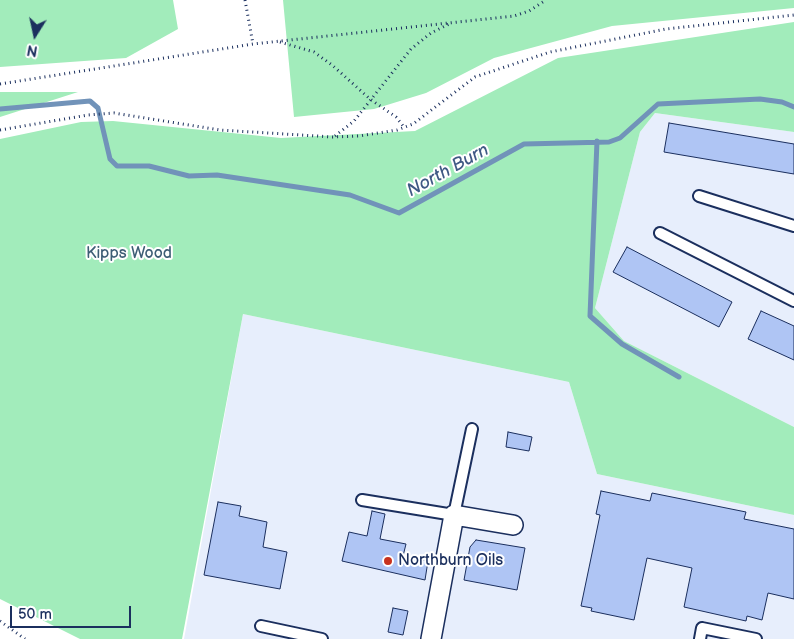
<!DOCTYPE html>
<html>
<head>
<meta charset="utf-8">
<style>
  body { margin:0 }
  #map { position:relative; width:794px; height:639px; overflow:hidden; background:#fff; font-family:"Balsamiq Sans",sans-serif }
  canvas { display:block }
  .north { position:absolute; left:10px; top:10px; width:50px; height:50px; -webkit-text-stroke:4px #fff; paint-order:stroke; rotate:190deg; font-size:14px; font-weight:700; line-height:20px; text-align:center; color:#1b2f5e }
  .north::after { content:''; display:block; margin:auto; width:18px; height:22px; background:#1b2f5e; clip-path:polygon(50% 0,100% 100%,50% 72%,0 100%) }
  .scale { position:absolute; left:10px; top:606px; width:121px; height:22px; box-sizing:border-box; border:2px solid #1b2f5e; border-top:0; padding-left:6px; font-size:15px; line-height:18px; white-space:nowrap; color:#1b2f5e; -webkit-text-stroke:4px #fff; paint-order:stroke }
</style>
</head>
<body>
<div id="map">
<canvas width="794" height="639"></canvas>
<div class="north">N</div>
<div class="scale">50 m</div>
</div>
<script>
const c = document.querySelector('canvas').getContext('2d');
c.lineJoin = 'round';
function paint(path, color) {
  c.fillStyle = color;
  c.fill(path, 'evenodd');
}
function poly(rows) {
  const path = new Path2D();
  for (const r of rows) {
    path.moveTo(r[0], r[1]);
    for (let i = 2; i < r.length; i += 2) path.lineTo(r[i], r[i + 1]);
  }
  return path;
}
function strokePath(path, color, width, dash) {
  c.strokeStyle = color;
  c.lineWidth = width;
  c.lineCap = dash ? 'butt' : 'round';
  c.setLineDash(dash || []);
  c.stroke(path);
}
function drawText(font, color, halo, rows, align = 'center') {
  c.font = font + ' "Balsamiq Sans",sans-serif';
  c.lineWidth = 4;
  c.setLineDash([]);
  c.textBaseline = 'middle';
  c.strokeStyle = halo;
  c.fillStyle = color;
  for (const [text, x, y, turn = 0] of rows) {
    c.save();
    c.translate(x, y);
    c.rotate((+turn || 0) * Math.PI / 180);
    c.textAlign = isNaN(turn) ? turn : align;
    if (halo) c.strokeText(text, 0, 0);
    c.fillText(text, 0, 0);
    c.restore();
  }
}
paint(poly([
  [655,113,794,132,794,427,624,341,595,308,640,132],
  [243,314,569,382,597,474,794,515,794,639,184,639]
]), '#e7eefc');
paint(poly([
  [0,0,173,0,178,29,126,58,0,67],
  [283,0,794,0,794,8,612,26,494,58,426,93,374,109,294,117],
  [794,22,794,132,655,113,640,132,595,308,624,341,794,427,794,515,597,474,569,382,243,314,182,639,80,639,0,599,0,139,81,122,113,121,281,138,415,131,558,58],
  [0,92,78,92,0,117]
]), '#a2ecbb');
strokePath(poly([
  [0,109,90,101,98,108,110,159,117,166,149,166,189,176,217,175,350,195,399,213,524,144,609,142,620,138,658,104,760,99,782,102,794,107],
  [597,141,590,316,622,344,679,377]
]), '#7193b9', 5);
const building = poly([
  [669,123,794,144,794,174,664,152,669,123],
  [627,247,732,302,719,327,613,272,627,247],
  [761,311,794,326,794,360,748,339,761,311],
  [508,432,532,437,529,451,506,447,508,432],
  [601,491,650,501,652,493,746,512,744,519,794,529,794,599,768,593,762,620,747,616,746,621,684,607,692,568,647,558,634,620,591,611,592,608,581,606,600,515,596,514,601,491],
  [218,502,241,506,239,516,267,522,263,547,287,552,280,589,204,575,218,502],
  [372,511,385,514,380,539,406,544,403,556,428,561,425,580,342,561,349,532,367,536,372,511],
  [476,540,525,548,517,590,464,580,470,547,476,540],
  [393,608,408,611,403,635,388,632,393,608]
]);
paint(building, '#afc5f4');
strokePath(building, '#1b2f5e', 1);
const lane = poly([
  [699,196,794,226],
  [660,233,794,301],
  [362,500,454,515,472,429],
  [261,626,322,639],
  [700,639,702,628,756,639]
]);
const street = poly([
  [431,639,454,515,513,525]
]);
strokePath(lane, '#1b2f5e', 14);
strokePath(street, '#1b2f5e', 22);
strokePath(poly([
  [245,0,253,44],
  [280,42,314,52,332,65,370,99,396,117,404,127],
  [0,84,253,44,514,16,529,11,546,0],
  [0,130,88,115,114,113,220,130,333,137,359,136,397,130,413,124,475,77,550,52,666,29,794,15],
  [335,136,354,121,411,49,431,33,451,23],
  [0,621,25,639]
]), '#1b2f5e', 3, [1, 4]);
strokePath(lane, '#fff', 10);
strokePath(street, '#fff', 19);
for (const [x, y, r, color] of [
  [388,561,5,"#c8321e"]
]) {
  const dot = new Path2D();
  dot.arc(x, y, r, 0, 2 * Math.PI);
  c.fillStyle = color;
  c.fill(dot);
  strokePath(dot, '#fff', 2);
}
drawText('16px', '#3d5e75', '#fff', [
  ["Kipps Wood",129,254]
]);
drawText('16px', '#1b2f5e', '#fff', [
  ["Northburn Oils",398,561]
], 'left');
drawText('italic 18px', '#3f5984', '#fff', [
  ["North Burn",448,171,-29]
]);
</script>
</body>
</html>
